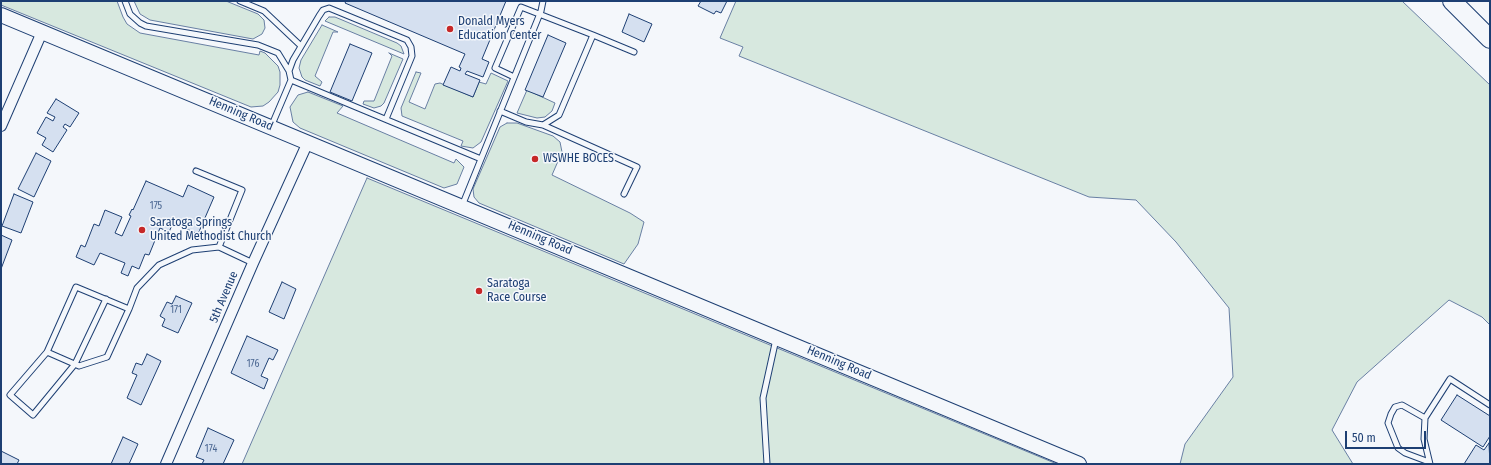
<!DOCTYPE html>
<html>
<head>
<meta charset="utf-8">
<style>
  body { margin:0 }
  #map { position:relative; width:1491px; height:465px; overflow:hidden; background:#f4f7fb; font-family:"Fira Sans Condensed",sans-serif }
  canvas { display:block }
  .frame { position:absolute; inset:0; border:2px solid #1d3f73; pointer-events:none }
  .scale { position:absolute; left:1345px; top:431px; width:81px; height:18px; box-sizing:border-box; border:2px solid #1d3f73; border-top:0; padding-left:5px; font-size:12px; line-height:14px; white-space:nowrap; color:#1d3f73; -webkit-text-stroke:3px #f4f7fb; paint-order:stroke }
</style>
</head>
<body>
<div id="map">
<canvas width="1491" height="465"></canvas>
<div class="frame"></div>
<div class="scale">50 m</div>
</div>
<script>
const c = document.querySelector('canvas').getContext('2d');
c.lineJoin = 'round';
function paint(path, color) {
  c.fillStyle = color;
  c.fill(path, 'evenodd');
}
function poly(rows) {
  const path = new Path2D();
  for (const r of rows) {
    path.moveTo(r[0], r[1]);
    for (let i = 2; i < r.length; i += 2) path.lineTo(r[i], r[i + 1]);
  }
  return path;
}
function strokePath(path, color, width, dash) {
  c.strokeStyle = color;
  c.lineWidth = width;
  c.lineCap = dash ? 'butt' : 'round';
  c.setLineDash(dash || []);
  c.stroke(path);
}
function drawText(font, color, halo, rows, align = 'center') {
  c.font = font + ' "Fira Sans Condensed",sans-serif';
  c.lineWidth = 3;
  c.setLineDash([]);
  c.textBaseline = 'middle';
  c.strokeStyle = halo;
  c.fillStyle = color;
  for (const [text, x, y, turn = 0] of rows) {
    c.save();
    c.translate(x, y);
    c.rotate((+turn || 0) * Math.PI / 180);
    c.textAlign = isNaN(turn) ? turn : align;
    if (halo) c.strokeText(text, 0, 0);
    c.fillText(text, 0, 0);
    c.restore();
  }
}
const green = poly([
  [1,1,117,1,123,17,127,24,140,33,259,55,260,51,265,53,278,66,280,72,280,85,278,92,269,102,263,106,251,107,1,5,1,1],
  [134,1,226,1,258,14,264,20,265,28,262,34,253,39,150,20,140,14,134,1],
  [736,1,1402,1,1490,85,1490,325,1482,317,1449,300,1357,382,1332,430,1353,464,1180,464,1185,444,1233,377,1229,308,1176,242,1136,200,1089,197,739,56,743,47,720,38,736,1],
  [329,17,335,17,397,43,401,46,404,54,325,21,329,17],
  [322,25,338,32,333,32,315,76,322,82,320,86,305,80,302,77,299,68,301,60,322,25],
  [389,53,403,59,384,103,381,106,374,108,363,104,364,101,374,101,392,56,389,53],
  [416,72,421,73,409,102,425,109,435,84,440,83,473,97,479,82,486,84,491,73,508,81,481,142,473,148,461,146,463,141,402,116,401,108,416,72],
  [527,90,555,103,552,111,545,117,537,118,517,113,527,90],
  [308,92,343,106,337,113,454,163,456,159,464,167,457,184,444,188,300,128,293,122,290,107,298,95,308,92],
  [507,123,517,123,553,136,560,142,562,152,552,175,630,213,644,222,638,244,624,264,479,203,474,197,473,189,500,127,507,123],
  [367,178,1057,464,242,464,367,178]
]);
paint(green, '#d7e8df');
strokePath(green, '#687fa3', 1);
const building = poly([
  [346,1,506,1,482,59,489,62,483,77,467,71,465,74,480,80,473,97,443,85,451,67,460,71,461,68,459,67,465,54,345,3,346,1],
  [701,1,727,1,721,13,716,11,714,14,698,6,701,1],
  [629,14,652,24,644,42,622,32,629,14],
  [548,35,566,43,543,97,525,90,548,35],
  [350,44,372,53,352,101,330,92,350,44],
  [56,99,79,113,70,127,65,124,63,127,67,130,53,152,42,145,46,138,37,133,46,117,53,121,55,117,47,113,56,99],
  [36,153,51,161,34,197,18,189,36,153],
  [146,181,183,197,188,185,214,197,198,234,173,223,169,232,160,228,149,255,145,254,139,269,132,266,128,276,121,273,125,263,100,253,94,265,76,257,81,245,85,247,94,224,99,226,105,210,122,217,115,233,122,236,131,216,129,215,132,209,133,210,146,181],
  [14,194,33,202,21,233,2,226,14,194],
  [1,235,12,240,1,269,1,235],
  [282,282,296,289,284,319,269,312,282,282],
  [176,296,192,303,178,333,162,326,165,319,160,316,167,302,172,304,176,296],
  [247,336,278,350,273,360,269,358,261,376,268,379,264,389,231,373,247,336],
  [147,354,161,361,141,405,127,398,137,375,132,373,136,363,142,365,147,354],
  [1457,395,1490,416,1490,436,1483,447,1441,420,1457,395],
  [208,428,234,440,223,464,202,464,204,460,196,457,208,428],
  [123,437,138,444,129,464,111,464,123,437],
  [1489,443,1490,464,1464,464,1476,445,1484,450,1489,443],
  [1,451,19,460,17,464,1,464,1,451]
]);
paint(building, '#d5e0f0');
strokePath(building, '#1d3f73', 1);
const lane = poly([
  [125,1,130,14,140,23,146,26,258,45,278,53,289,71],
  [240,1,264,11,301,46],
  [593,35,634,52],
  [514,77,495,68,521,7,593,35,559,115,543,125],
  [291,80,481,159],
  [500,111,526,122,543,125,637,167,624,194],
  [271,127,291,80,289,71,293,60,319,16,323,10,329,8,407,40,411,47,412,56,386,119],
  [196,171,242,190,219,247],
  [462,206,541,11,543,1],
  [129,309,76,287,47,352,79,366,107,357,129,309,137,288,159,265,192,250,219,247,253,263],
  [47,352,10,395,33,415,75,364,106,299],
  [1425,418,1402,405,1395,407,1391,414,1388,423,1398,448,1405,453,1429,462],
  [767,464,763,398,776,339],
  [1430,464,1424,439,1425,418,1450,379,1490,405]
]);
const street = poly([
  [1,126,42,32],
  [166,464,253,263,308,142]
]);
const secondary = poly([
  [1,15,1079,464]
]);
const highway = poly([
  [1452,1,1490,39]
]);
strokePath(lane, '#1d3f73', 7);
strokePath(street, '#1d3f73', 12);
strokePath(secondary, '#1d3f73', 16);
strokePath(highway, '#1d3f73', 20);
strokePath(lane, '#f4f7fb', 5);
strokePath(street, '#f4f7fb', 10);
strokePath(secondary, '#f4f7fb', 14);
strokePath(highway, '#f4f7fb', 18);
for (const [x, y, r, color] of [
  [450,29,4,"#c62828"],
  [535,159,4,"#c62828"],
  [142,230,4,"#c62828"],
  [479,291,4,"#c62828"]
]) {
  const dot = new Path2D();
  dot.arc(x, y, r, 0, 2 * Math.PI);
  c.fillStyle = color;
  c.fill(dot);
  strokePath(dot, '#f4f7fb', 1.5);
}
drawText('10px', '#4b6792', null, [
  ["175",156,206],
  ["171",176,310],
  ["176",253,364],
  ["174",211,449]
]);
drawText('12px', '#1d3f73', '#f4f7fb', [
  ["Donald Myers",458,22],
  ["Education Center",458,36],
  ["WSWHE BOCES",543,159],
  ["Saratoga Springs",150,223],
  ["United Methodist Church",150,237],
  ["Saratoga",487,284],
  ["Race Course",487,298]
], 'left');
drawText('12px', '#1d3f73', '#f4f7fb', [
  ["Henning Road",241,114,23],
  ["Henning Road",540,238,23],
  ["5th Avenue",224,297,-67],
  ["Henning Road",839,363,23]
]);
</script>
</body>
</html>
